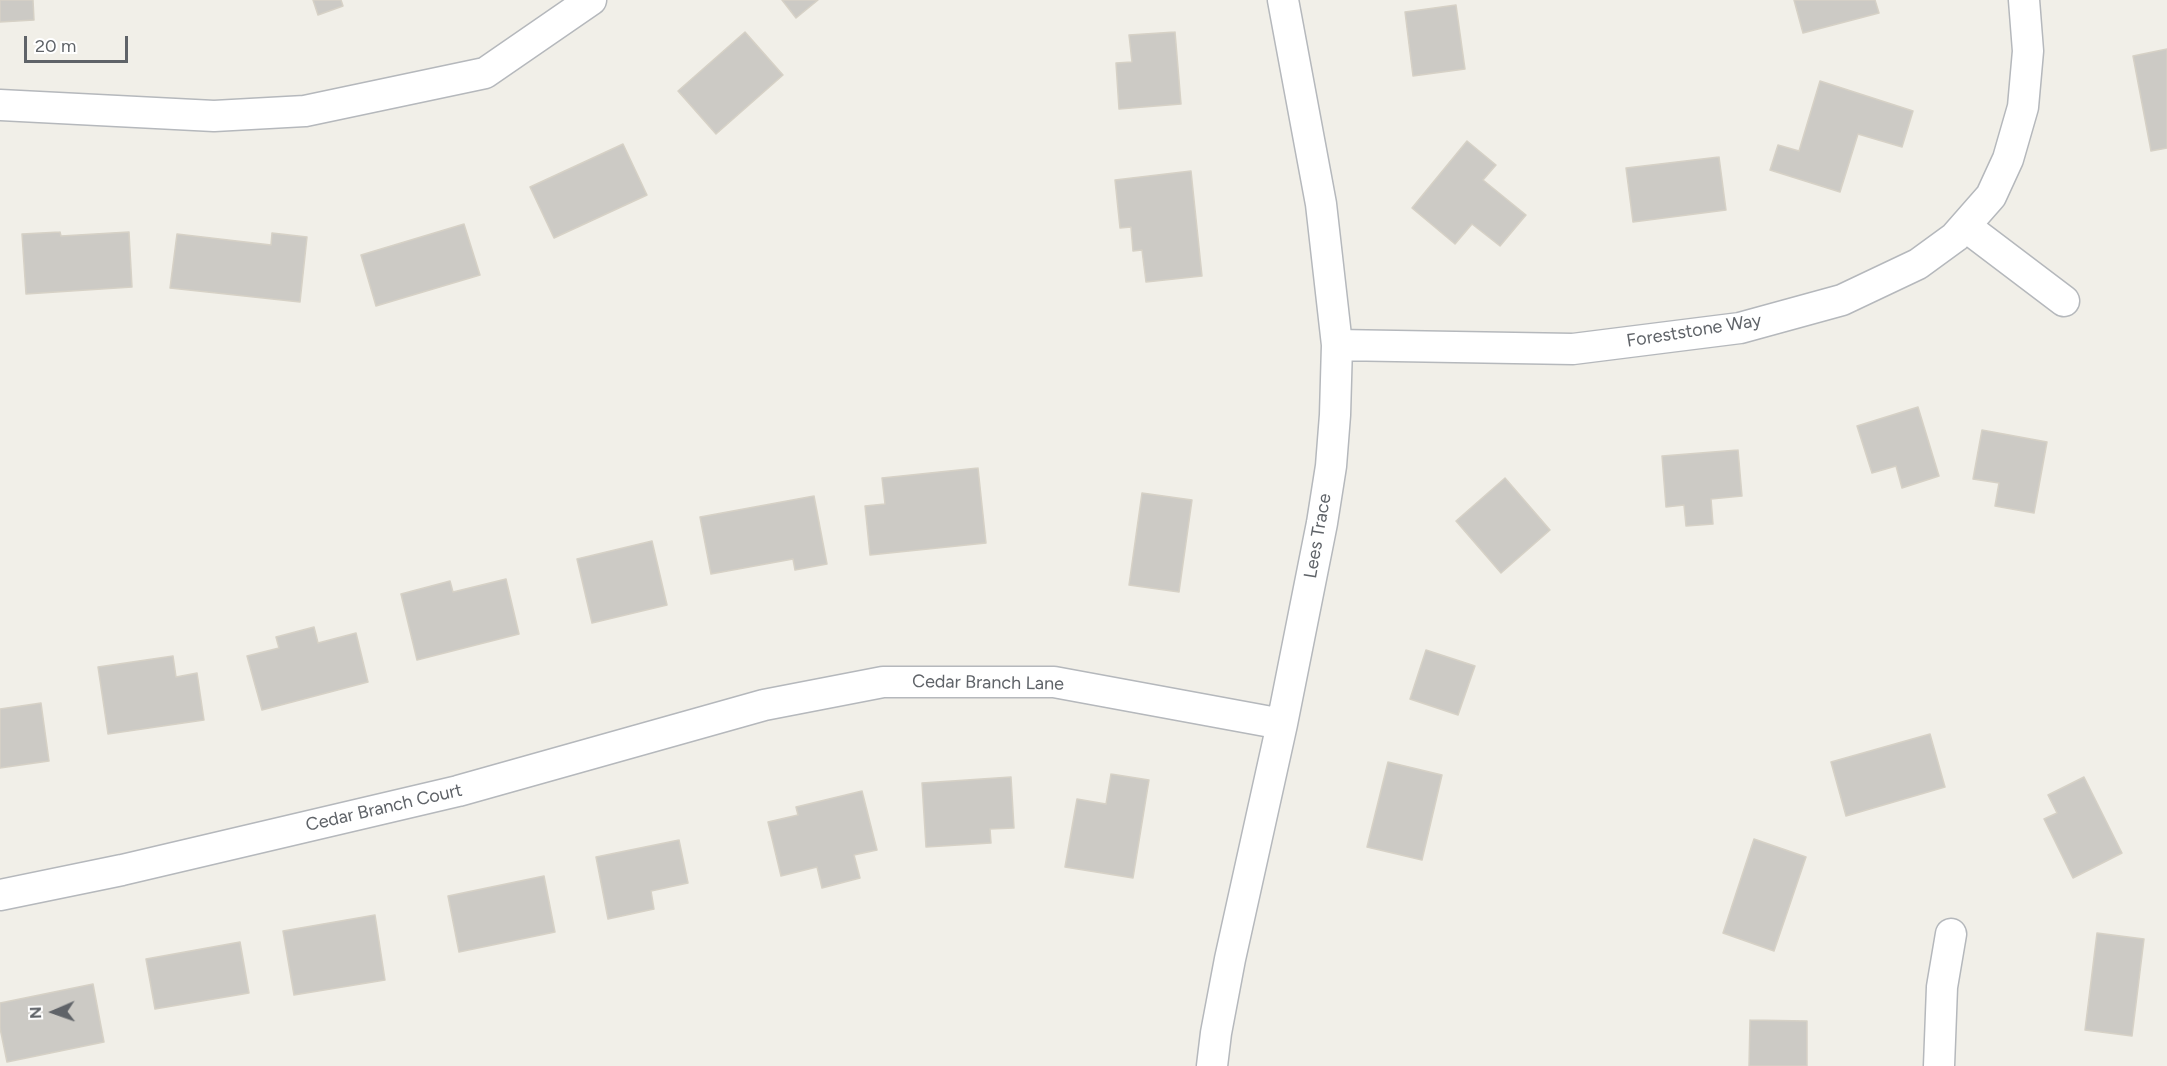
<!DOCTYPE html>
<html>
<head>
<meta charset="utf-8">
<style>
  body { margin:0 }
  #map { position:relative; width:2167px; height:1066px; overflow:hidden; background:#f1efe8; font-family:Figtree,sans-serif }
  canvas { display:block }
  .north { position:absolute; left:24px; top:982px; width:60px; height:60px; -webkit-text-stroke:4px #fff; paint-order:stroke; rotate:268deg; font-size:16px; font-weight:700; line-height:24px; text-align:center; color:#5f6368 }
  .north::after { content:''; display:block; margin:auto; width:21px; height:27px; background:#5f6368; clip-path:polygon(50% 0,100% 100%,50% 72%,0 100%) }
  .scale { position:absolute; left:24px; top:36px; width:104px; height:27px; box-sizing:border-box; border:3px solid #5f6368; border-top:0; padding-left:8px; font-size:18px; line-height:21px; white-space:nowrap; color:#5f6368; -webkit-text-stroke:4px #fff; paint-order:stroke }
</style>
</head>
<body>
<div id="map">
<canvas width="2167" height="1066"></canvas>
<div class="north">N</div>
<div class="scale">20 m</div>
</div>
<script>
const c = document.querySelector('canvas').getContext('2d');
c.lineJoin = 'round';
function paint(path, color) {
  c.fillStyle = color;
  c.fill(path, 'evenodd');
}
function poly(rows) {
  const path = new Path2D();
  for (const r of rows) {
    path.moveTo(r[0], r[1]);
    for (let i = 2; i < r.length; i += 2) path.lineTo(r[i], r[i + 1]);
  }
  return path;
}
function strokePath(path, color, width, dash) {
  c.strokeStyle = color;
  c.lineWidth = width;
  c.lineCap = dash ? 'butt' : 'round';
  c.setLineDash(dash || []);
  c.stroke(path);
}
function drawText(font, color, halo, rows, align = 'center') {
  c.font = font + ' Figtree,sans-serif';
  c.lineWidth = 6;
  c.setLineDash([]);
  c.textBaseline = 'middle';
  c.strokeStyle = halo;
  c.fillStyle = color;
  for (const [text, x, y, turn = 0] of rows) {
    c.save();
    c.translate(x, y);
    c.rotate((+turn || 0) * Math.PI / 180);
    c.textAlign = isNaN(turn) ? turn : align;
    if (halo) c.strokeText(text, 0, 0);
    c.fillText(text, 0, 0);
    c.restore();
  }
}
const building = poly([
  [0,0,33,0,34,20,0,22,0,0],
  [313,0,341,0,343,6,318,15,313,0],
  [782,0,818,0,796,18,782,0],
  [1794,0,1875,0,1879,13,1803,33,1794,0],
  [1456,5,1465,69,1413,76,1405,12,1456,5],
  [745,32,783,75,716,134,678,91,745,32],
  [1175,32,1181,104,1119,109,1116,63,1132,62,1129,35,1175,32],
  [2167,49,2167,148,2151,151,2133,56,2167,49],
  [1820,81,1913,111,1902,147,1858,134,1840,192,1770,170,1778,145,1799,151,1820,81],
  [1467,141,1496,165,1483,180,1526,215,1500,246,1472,224,1455,244,1412,208,1467,141],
  [623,144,647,195,554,238,530,187,623,144],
  [1719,157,1726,210,1633,222,1626,168,1719,157],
  [1191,171,1202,276,1146,282,1142,250,1133,251,1131,227,1120,228,1115,180,1191,171],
  [464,224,480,275,376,306,361,255,464,224],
  [60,232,61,236,129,232,132,287,26,294,22,234,60,232],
  [272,233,307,237,300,302,170,288,177,234,271,245,272,233],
  [1918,407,1939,476,1902,488,1896,466,1872,473,1857,426,1918,407],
  [1982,430,2047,442,2034,513,1995,506,1999,483,1973,479,1982,430],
  [1738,450,1742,496,1711,499,1713,524,1686,526,1684,505,1666,507,1662,456,1738,450],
  [978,468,986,543,870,555,865,506,885,504,882,478,978,468],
  [1505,478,1550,530,1501,573,1456,521,1505,478],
  [1142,493,1192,500,1179,592,1129,585,1142,493],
  [814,496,827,564,795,570,793,559,711,574,700,517,814,496],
  [652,541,667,605,592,623,577,559,652,541],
  [506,579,519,634,417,660,401,594,450,581,453,592,506,579],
  [314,627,318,643,356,633,368,682,262,710,247,656,279,648,276,637,314,627],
  [1426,650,1475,666,1458,715,1410,699,1426,650],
  [173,656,176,677,197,673,204,720,108,734,98,667,173,656],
  [41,703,49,761,0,768,0,709,41,703],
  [1930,734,1945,787,1846,816,1831,762,1930,734],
  [1388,762,1442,775,1422,860,1367,847,1388,762],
  [1111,774,1149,780,1133,878,1065,867,1077,799,1106,804,1111,774],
  [1011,777,1014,828,990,829,991,843,926,847,922,783,1011,777],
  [2084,777,2122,853,2073,878,2044,819,2057,813,2048,795,2084,777],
  [862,791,877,850,854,855,860,878,822,888,817,867,781,876,768,822,798,815,796,807,862,791],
  [1754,839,1806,857,1774,951,1723,933,1754,839],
  [679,840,688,883,651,891,654,909,608,919,596,857,679,840],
  [544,876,555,932,459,952,448,896,544,876],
  [375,915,385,980,294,995,283,931,375,915],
  [2097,933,2144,939,2132,1036,2085,1030,2097,933],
  [240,942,249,993,155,1009,146,959,240,942],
  [93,984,104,1042,7,1062,0,1028,0,1003,93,984],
  [1750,1020,1807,1021,1807,1066,1749,1066,1750,1020]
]);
paint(building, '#cccac5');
strokePath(building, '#d6d1c6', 1.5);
const minor = poly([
  [0,105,214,116,305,111,485,73,591,0],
  [1965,226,2064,301],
  [1337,345,1573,349,1740,328,1842,300,1918,264,1955,237,1991,196,2008,159,2023,107,2028,51,2024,0],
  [0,895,122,870,458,791,764,705,883,682,1054,682,1282,724],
  [1212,1066,1216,1033,1230,959,1282,724,1322,523,1331,466,1335,415,1337,345,1321,204,1283,0],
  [1939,1066,1942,987,1951,934]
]);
strokePath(minor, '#b5b8bc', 33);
strokePath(minor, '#fff', 30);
drawText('18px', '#5f6368', '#fff', [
  ["Foreststone Way",1694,331,-9],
  ["Lees Trace",1318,536,-80],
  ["Cedar Branch Lane",988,683,1],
  ["Cedar Branch Court",384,808,-13]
]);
</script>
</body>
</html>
